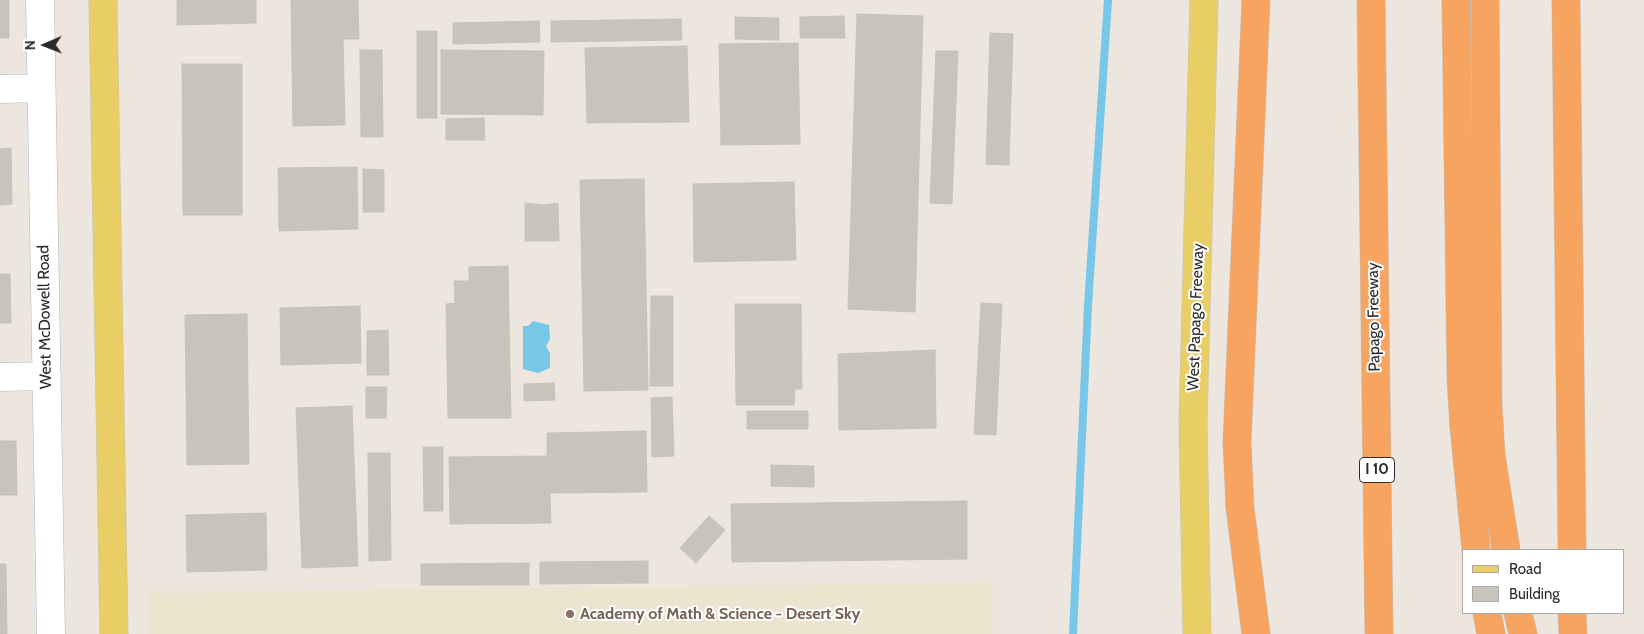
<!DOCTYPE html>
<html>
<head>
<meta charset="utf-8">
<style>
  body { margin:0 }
  #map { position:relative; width:1644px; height:634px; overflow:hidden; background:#ece6de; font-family:Cabin,sans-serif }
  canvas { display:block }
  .legend { position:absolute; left:1462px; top:549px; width:162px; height:65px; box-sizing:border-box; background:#fff; border:1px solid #aaa; margin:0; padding:6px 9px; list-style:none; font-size:15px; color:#2b2b2b }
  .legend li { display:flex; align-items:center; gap:10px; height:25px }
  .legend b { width:25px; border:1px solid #aaa }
  .north { position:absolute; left:20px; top:20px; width:50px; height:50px; -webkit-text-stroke:4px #fff; paint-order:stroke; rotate:269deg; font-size:14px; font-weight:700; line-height:20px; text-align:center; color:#2b2b2b }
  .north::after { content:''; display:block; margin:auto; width:18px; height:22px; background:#2b2b2b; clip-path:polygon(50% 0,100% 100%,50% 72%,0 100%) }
</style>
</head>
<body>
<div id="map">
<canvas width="1644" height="634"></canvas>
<ul class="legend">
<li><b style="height:6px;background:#e9ce66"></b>Road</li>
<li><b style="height:14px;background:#c8c4bc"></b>Building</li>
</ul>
<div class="north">N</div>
</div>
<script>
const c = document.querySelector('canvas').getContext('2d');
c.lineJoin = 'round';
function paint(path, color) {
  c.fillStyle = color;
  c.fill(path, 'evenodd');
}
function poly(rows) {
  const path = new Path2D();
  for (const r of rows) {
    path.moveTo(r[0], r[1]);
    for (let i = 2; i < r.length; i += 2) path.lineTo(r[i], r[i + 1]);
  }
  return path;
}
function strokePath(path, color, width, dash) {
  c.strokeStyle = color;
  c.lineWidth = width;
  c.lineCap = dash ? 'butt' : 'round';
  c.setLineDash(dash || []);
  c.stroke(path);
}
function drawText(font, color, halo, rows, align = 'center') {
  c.font = font + ' Cabin,sans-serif';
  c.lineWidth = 4;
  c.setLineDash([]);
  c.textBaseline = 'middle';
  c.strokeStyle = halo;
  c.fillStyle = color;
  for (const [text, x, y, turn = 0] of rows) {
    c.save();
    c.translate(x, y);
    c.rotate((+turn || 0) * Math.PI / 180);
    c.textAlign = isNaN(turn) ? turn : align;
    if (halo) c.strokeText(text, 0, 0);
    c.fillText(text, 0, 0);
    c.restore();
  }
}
paint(poly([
  [994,582,991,634,148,634,147,593]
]), '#ede4cf');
paint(poly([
  [533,321,549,325,550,339,546,346,550,353,550,368,538,373,523,369,523,326,528,326]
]), '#77c7e8');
strokePath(poly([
  [1073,634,1088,306,1108,0]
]), '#77c7e8', 8);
const building = poly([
  [0,0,9,0,9,38,0,38,0,0],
  [177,0,256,0,256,23,177,25,177,0],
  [291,0,358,0,359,39,343,39,345,125,293,126,291,0],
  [857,14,923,16,915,312,848,309,857,14],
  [844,16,845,38,800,38,800,17,844,16],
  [735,17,779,18,779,40,735,39,735,17],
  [681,19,682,40,551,42,551,21,681,19],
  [539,21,540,42,453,44,453,23,539,21],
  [417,31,437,31,437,118,417,118,417,31],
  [990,33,1013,34,1009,165,986,164,990,33],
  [798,43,800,144,721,145,719,44,798,43],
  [687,46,689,122,587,123,585,48,687,46],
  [360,50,382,50,383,137,361,137,360,50],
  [441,50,544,51,543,115,441,114,441,50],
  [936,51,958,51,952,204,930,203,936,51],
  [182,64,242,64,242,215,183,215,182,64],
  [484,118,485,140,446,140,446,119,484,118],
  [11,148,12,204,0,205,0,149,11,148],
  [357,167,358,229,279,231,278,168,357,167],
  [363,169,384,170,384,212,363,212,363,169],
  [644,179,648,390,584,391,580,180,644,179],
  [794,182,796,260,694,262,693,184,794,182],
  [525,203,543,205,558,203,559,241,525,241,525,203],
  [508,266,511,418,448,418,446,304,455,303,454,281,469,281,469,267,508,266],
  [0,274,10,274,11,323,0,323,0,274],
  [651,296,673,296,673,386,650,386,651,296],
  [981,303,1002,304,996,435,974,434,981,303],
  [735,304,801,304,802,389,795,389,794,405,736,405,735,304],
  [360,306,361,363,281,365,280,308,360,306],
  [247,314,249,464,187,465,185,315,247,314],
  [388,330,389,375,367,375,367,331,388,330],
  [935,350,936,428,839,430,838,354,935,350],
  [554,383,555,400,524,401,524,384,554,383],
  [366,387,387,387,386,418,366,418,366,387],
  [672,397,674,456,652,457,651,398,672,397],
  [352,406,358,566,302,568,296,408,352,406],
  [747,411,808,411,808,429,747,429,747,411],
  [646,431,647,492,550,493,551,523,450,524,449,457,547,456,547,433,646,431],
  [0,441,16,441,17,495,0,495,0,441],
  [423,447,443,447,443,511,424,511,423,447],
  [368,453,390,453,391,560,369,561,368,453],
  [771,465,814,466,814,487,771,486,771,465],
  [967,501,967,559,732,562,731,504,967,501],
  [266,513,267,570,187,572,186,515,266,513],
  [709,516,725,530,696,563,680,548,709,516],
  [648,561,648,583,540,584,540,562,648,561],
  [529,563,529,585,421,585,421,564,529,563],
  [0,564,6,564,7,634,0,634,0,564]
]);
paint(building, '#c8c4bc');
strokePath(building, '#c8c2b8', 1);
const minor = poly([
  [40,0,51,634],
  [0,89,41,88],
  [0,377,47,376]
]);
const major = poly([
  [103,0,114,634],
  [1197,634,1193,423,1204,0]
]);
const highway = poly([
  [1256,0,1237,442,1240,508,1256,634],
  [1371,0,1379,634],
  [1456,0,1461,378,1464,427,1476,550],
  [1485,0,1488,405,1491,455,1506,550],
  [1566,0,1572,550],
  [1487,613,1491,634],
  [1518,613,1523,634],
  [1572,613,1573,634]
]);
strokePath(minor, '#b1b4be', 29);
strokePath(major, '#c4c4c4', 29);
strokePath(highway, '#c4c4c4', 29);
strokePath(minor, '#fff', 28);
strokePath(major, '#e9ce66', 28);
strokePath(highway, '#f6a460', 28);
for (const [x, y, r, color] of [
  [570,614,5,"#8d6e63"]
]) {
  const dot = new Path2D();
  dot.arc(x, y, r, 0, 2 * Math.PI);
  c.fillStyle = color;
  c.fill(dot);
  strokePath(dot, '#fff', 2);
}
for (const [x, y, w] of [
  [1377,470,35]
]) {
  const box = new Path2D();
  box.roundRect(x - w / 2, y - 12.5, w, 25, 4);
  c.fillStyle = '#fff';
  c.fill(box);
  strokePath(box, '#2b2b2b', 1);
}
drawText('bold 15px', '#2b2b2b', null, [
  ["I 10",1377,470]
]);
drawText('16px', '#2b2b2b', '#fff', [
  ["West McDowell Road",45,317,-91],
  ["West Papago Freeway",1196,317,-88],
  ["Papago Freeway",1374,317,-91]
]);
drawText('bold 16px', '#785e54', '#fff', [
  ["Academy of Math & Science - Desert Sky",580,614]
], 'left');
</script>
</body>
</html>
